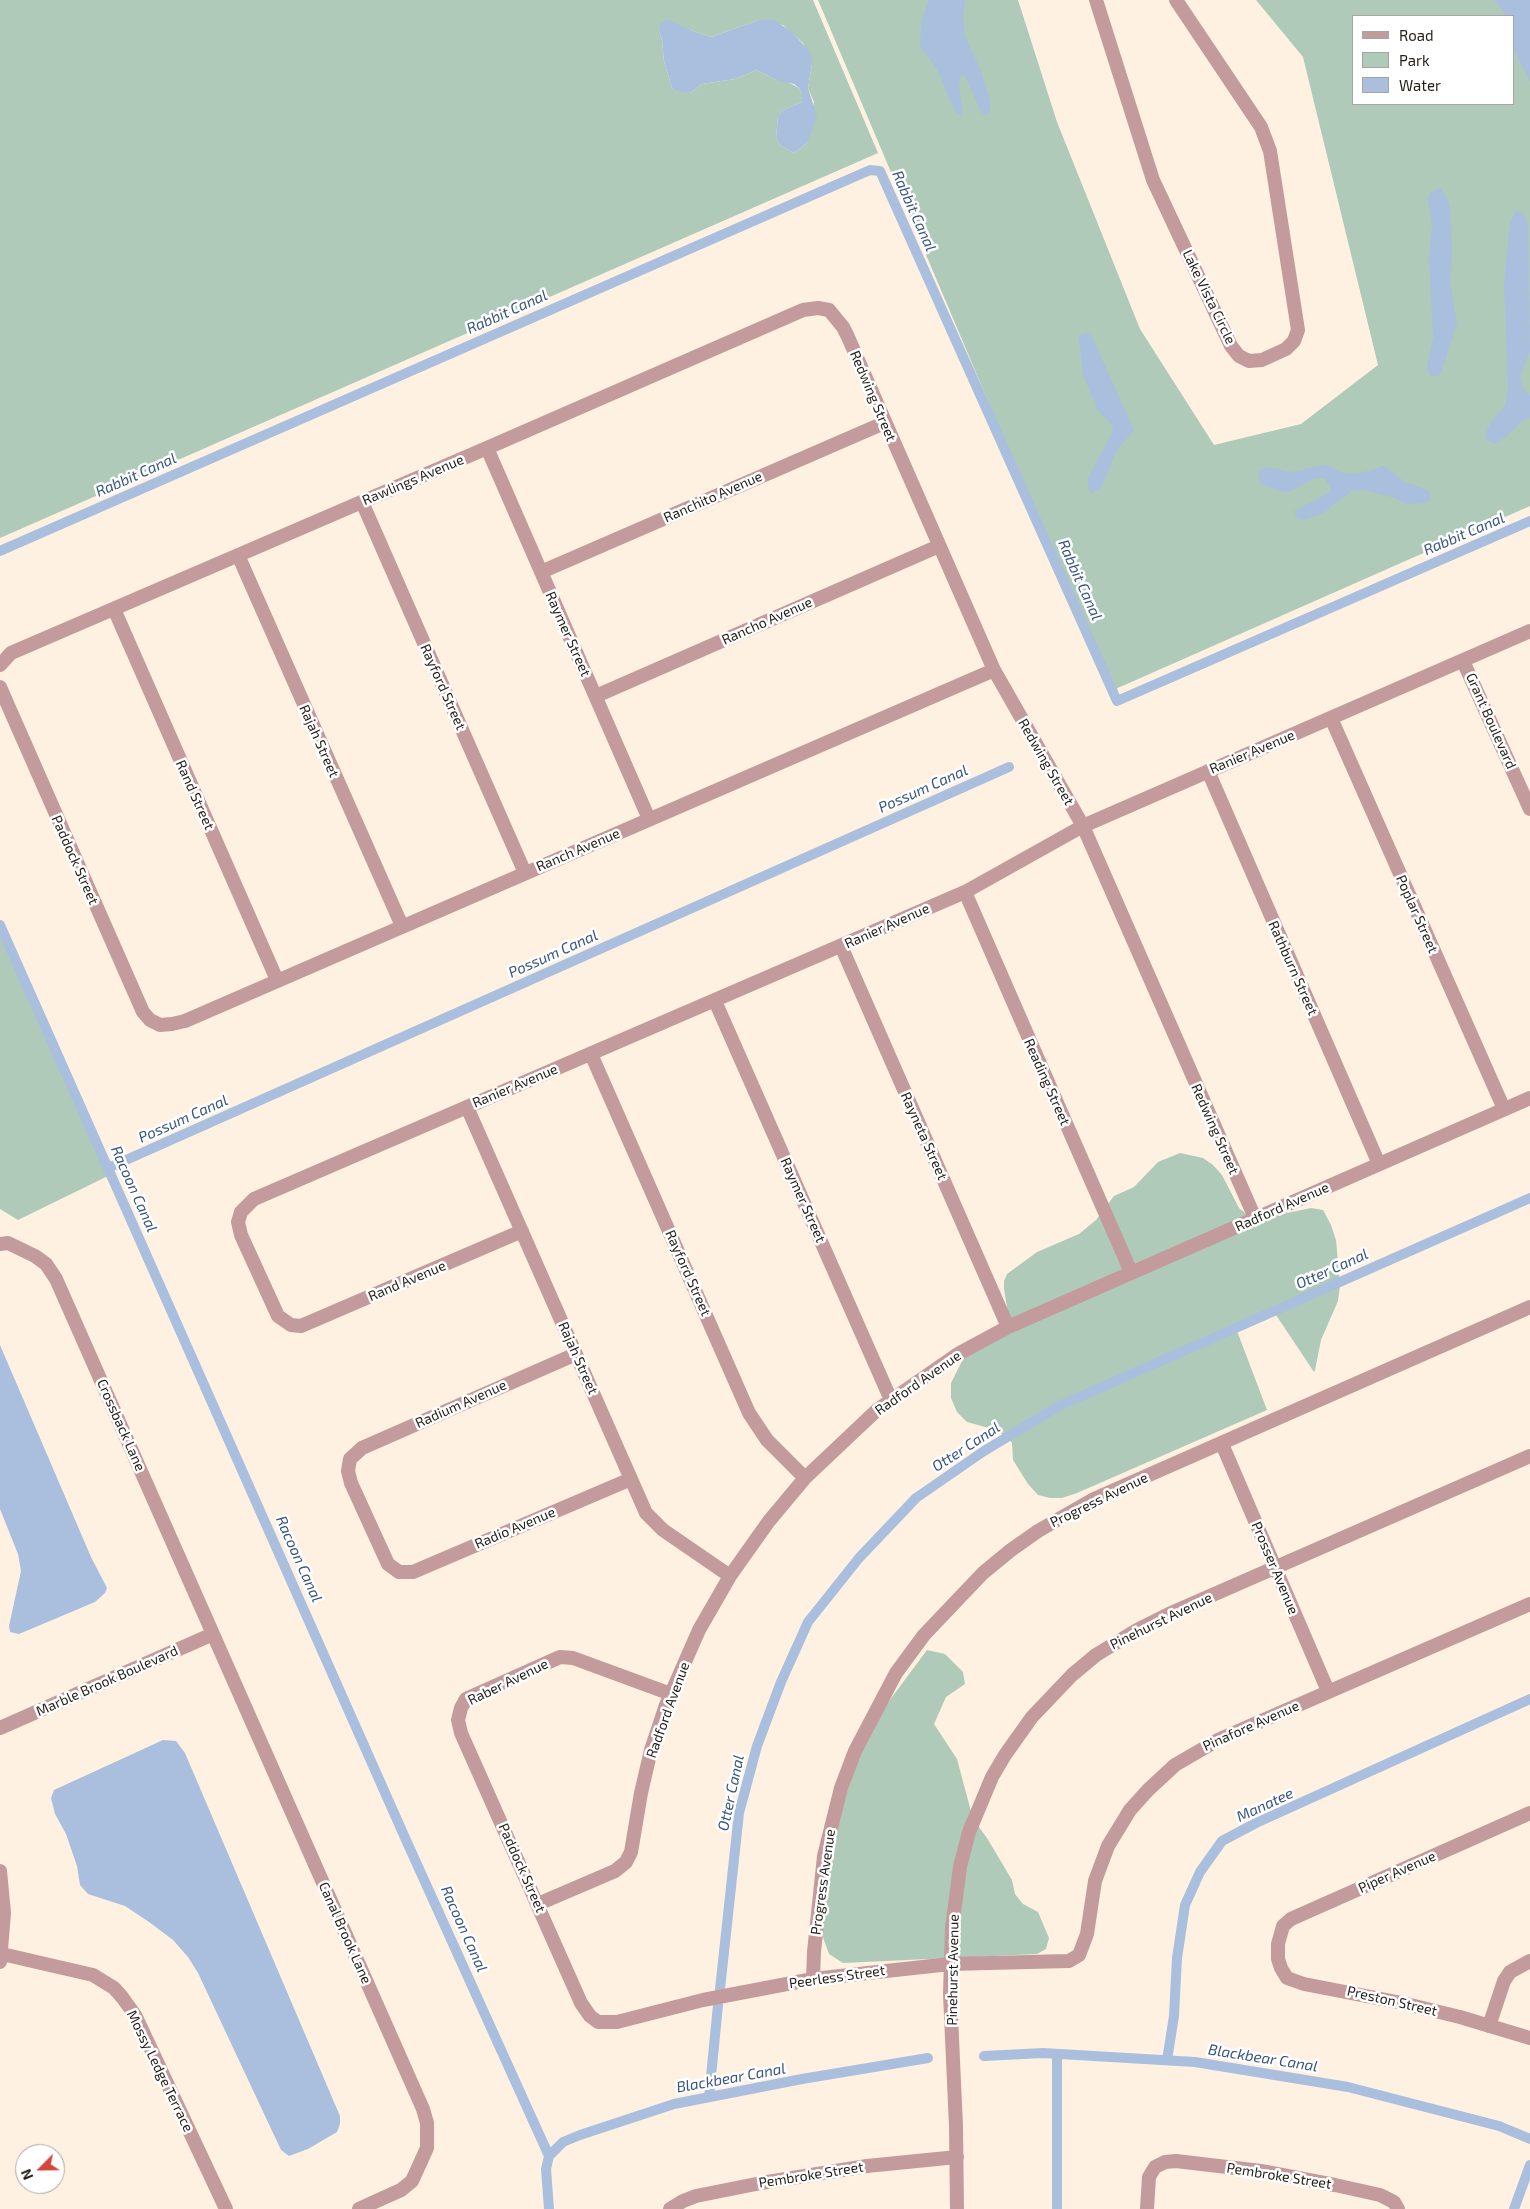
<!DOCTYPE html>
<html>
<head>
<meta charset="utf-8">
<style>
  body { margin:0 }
  #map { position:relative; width:1530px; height:2209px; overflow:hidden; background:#fef1e1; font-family:"Exo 2",sans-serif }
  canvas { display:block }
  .legend { position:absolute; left:1352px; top:15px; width:162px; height:90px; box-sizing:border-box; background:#fff; border:1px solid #a7a5a2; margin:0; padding:6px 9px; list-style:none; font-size:15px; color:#231e17 }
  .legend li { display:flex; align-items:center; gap:10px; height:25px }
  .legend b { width:25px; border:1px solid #a7a5a2 }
  .north { position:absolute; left:15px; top:2144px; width:50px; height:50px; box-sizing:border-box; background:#fff; border:1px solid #a7a5a2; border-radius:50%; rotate:247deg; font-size:14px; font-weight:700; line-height:20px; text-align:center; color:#231e17 }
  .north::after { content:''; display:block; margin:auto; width:18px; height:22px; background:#d3453d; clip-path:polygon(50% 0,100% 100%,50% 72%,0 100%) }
</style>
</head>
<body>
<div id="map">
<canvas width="1530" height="2209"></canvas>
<ul class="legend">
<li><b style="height:6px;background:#c39b9c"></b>Road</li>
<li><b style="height:14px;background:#afcab8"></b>Park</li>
<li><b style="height:14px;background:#aabfdd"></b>Water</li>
</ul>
<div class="north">N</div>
</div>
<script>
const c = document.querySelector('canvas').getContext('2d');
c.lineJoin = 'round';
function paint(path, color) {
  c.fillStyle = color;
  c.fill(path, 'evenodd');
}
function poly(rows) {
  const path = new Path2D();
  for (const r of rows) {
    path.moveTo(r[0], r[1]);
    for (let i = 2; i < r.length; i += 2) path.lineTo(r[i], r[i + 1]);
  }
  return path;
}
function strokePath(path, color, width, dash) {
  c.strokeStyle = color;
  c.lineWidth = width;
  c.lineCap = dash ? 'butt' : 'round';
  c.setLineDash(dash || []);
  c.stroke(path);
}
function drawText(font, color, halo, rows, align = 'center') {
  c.font = font + ' "Exo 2",sans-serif';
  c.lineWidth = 5;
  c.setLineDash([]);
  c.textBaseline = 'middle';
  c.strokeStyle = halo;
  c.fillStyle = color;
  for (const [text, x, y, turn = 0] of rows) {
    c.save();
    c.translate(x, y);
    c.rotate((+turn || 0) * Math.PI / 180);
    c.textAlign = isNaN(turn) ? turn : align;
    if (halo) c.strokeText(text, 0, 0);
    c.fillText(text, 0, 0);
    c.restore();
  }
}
paint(poly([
  [0,0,813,0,878,153,0,538],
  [759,20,783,25,803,43,812,64,808,88,814,102,807,143,794,153,780,145,776,138,778,116,783,110,802,102,802,94,799,88,784,80,776,80,757,70,735,79,702,84,690,93,672,88,664,61,662,40,659,31,690,30,711,37],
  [818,0,1018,0,1057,122,1140,329,1214,445,1301,424,1378,365,1303,57,1256,0,1530,0,1530,506,1111,691],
  [1354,16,1514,16,1514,104,1354,104],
  [0,927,108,1176,18,1220,0,1209],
  [1180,1153,1203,1158,1213,1165,1222,1175,1239,1208,1246,1214,1282,1214,1311,1208,1323,1210,1331,1225,1336,1240,1340,1285,1338,1301,1321,1340,1315,1370,1314,1372,1276,1315,1237,1331,1267,1410,1077,1493,1062,1498,1050,1498,1038,1495,1028,1484,1013,1460,1012,1443,1009,1439,996,1430,967,1422,957,1412,951,1398,951,1383,964,1357,1009,1319,1004,1289,1004,1281,1007,1274,1037,1252,1079,1234,1096,1220,1114,1196,1134,1187,1158,1162],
  [927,1650,945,1654,963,1672,965,1684,946,1697,934,1724,957,1759,973,1819,987,1838,1012,1880,1015,1894,1023,1904,1038,1912,1049,1938,1046,1949,1037,1954,843,1963,829,1954,821,1932,816,1882,869,1728]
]), '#afcab8');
paint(poly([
  [929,0,965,0,963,16,965,36,981,71,990,101,990,111,986,116,981,112,965,75,960,77,959,87,963,115,958,115,950,101,937,69,920,46,921,23],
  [1494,0,1530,0,1530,82,1514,50,1514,16,1505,16,1501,8],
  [668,20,690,30,711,37,759,20,774,20,791,31,810,52,812,64,808,88,817,116,807,143,794,153,780,145,776,138,778,116,783,110,802,102,802,94,799,88,794,84,776,80,757,70,735,79,702,84,690,93,678,91,672,88,664,61,662,40,659,31,661,22],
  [1440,187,1448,200,1450,208,1452,253,1450,281,1457,323,1441,373,1437,376,1430,376,1427,367,1433,338,1429,256,1432,226,1428,199,1430,193],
  [1516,211,1523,213,1528,225,1530,351,1520,377,1524,390,1530,396,1530,418,1522,421,1508,435,1495,444,1485,440,1487,430,1492,421,1505,405,1508,388,1504,283,1510,222],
  [1084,333,1090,333,1093,339,1134,430,1117,450,1101,488,1091,493,1088,489,1088,478,1112,433,1113,425,1098,411,1083,375,1079,339,1080,335],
  [1326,465,1344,473,1357,474,1384,466,1405,482,1428,490,1430,499,1426,503,1405,504,1395,498,1365,490,1351,491,1322,514,1302,520,1297,518,1294,511,1330,492,1331,489,1325,478,1315,478,1289,492,1279,491,1264,485,1260,483,1258,474,1260,470,1267,467,1292,472],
  [0,1345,91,1557,107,1588,105,1593,95,1602,19,1634,10,1632,9,1626,21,1571,18,1554,0,1509],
  [163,1740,176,1741,185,1753,340,2116,340,2124,337,2132,308,2149,289,2156,281,2150,198,1973,188,1957,173,1940,149,1922,125,1906,88,1894,80,1885,77,1866,66,1834,55,1814,51,1798,54,1790]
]), '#aabfdd');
strokePath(poly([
  [0,551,870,170,880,171,1117,701,1530,521],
  [0,925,406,1840,549,2156,546,2169,549,2209],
  [108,1168,1009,767],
  [720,1989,739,1813,757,1746,781,1682,808,1622,859,1558,916,1498,984,1451,1059,1406,1530,1198],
  [1057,2054,1057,2209],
  [984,2056,1043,2053,1195,2062,1348,2087,1499,2126,1530,2139],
  [1167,2060,1174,2016,1177,1958,1185,1905,1200,1872,1222,1841,1256,1823,1530,1699],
  [709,2097,718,2005],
  [549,2156,563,2142,580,2135,674,2104,802,2079,928,2058],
  [1514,2209,1530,2165]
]), '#aabfdd', 10);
strokePath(poly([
  [1096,0,1153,180,1231,346,1239,356,1249,361,1262,360,1286,349,1294,341,1298,330,1270,151,1261,127,1176,0],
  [487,448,649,819],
  [362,502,525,873],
  [238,555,402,926],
  [541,572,884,423],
  [114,609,277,980],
  [1463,661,1530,809],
  [0,665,11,653,487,448,803,310,818,308,829,310,843,327,848,337,994,670,1083,826,1255,1218],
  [0,687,143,1012,150,1020,160,1025,172,1024,185,1021,994,670],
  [596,696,939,546],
  [1331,718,1504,1109],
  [1208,771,1379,1164],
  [965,892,1131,1272],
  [841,946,1008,1327],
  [715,1001,891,1400],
  [591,1054,749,1413,767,1440,805,1478],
  [467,1107,646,1513,663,1530,730,1576],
  [522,1231,301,1326,291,1325,278,1316,241,1235,238,1222,241,1212,254,1199,965,892,1083,826,1530,631],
  [0,1244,8,1243,35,1256,46,1264,56,1279,423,2109,427,2123,427,2148,412,2181,401,2190,359,2209],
  [576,1354,362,1448,350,1459,348,1471,351,1483,388,1564,399,1572,413,1572,631,1479],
  [1222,1444,1328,1691],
  [671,1694,573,1658,560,1657,466,1699,461,1708,458,1720,461,1733,581,2003,590,2016,598,2022,617,2022,703,2000,813,1979,950,1964,1069,1961,1079,1955,1087,1934,1095,1881,1108,1846,1130,1810,1148,1790,1175,1765,1218,1740,1530,1604],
  [0,1728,213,1634],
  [1530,1813,1291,1919,1283,1926,1278,1944,1278,1959,1281,1968,1287,1978,1304,1984,1402,2003,1460,2017,1530,2038],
  [0,1871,4,1913,0,1962],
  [538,1904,615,1871,626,1862,631,1852,641,1793,651,1750,666,1705,699,1630,730,1576,769,1521,805,1478,877,1410,958,1354,1008,1327,1530,1098],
  [2,1954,93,1975,114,1988,122,1997,135,2015,226,2209],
  [813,1979,814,1952,824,1856,841,1788,855,1751,896,1673,924,1635,983,1573,1011,1550,1038,1531,1092,1500,1530,1307],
  [1489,2026,1504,1981,1510,1972,1530,1961],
  [670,2209,683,2201,696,2196,761,2183,867,2166,957,2157],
  [957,2209,956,2126,950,1994,952,1928,960,1867,969,1832,992,1777,1005,1755,1032,1717,1072,1675,1096,1655,1137,1630,1169,1614,1530,1456],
  [1147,2209,1149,2177,1155,2167,1165,2162,1176,2161,1261,2171,1335,2185,1380,2195,1394,2202,1398,2209]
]), '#c39b9c', 14);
drawText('14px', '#231e17', '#fff', [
  ["Lake Vista Circle",1209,297,64],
  ["Redwing Street",873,396,67],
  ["Rawlings Avenue",413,480,-23],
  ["Ranchito Avenue",713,497,-24],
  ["Rancho Avenue",767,621,-24],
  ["Raymer Street",568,634,66],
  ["Rayford Street",443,687,66],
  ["Grant Boulevard",1491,721,66],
  ["Rajah Street",319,741,66],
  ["Ranier Avenue",1252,752,-23],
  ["Redwing Street",1046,762,60],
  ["Rand Street",195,795,66],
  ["Ranch Avenue",578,850,-23],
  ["Paddock Street",75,860,66],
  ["Poplar Street",1417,914,66],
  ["Ranier Avenue",887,926,-24],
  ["Rathburn Street",1293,968,66],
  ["Reading Street",1047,1082,66],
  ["Ranier Avenue",515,1086,-23],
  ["Redwing Street",1215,1129,66],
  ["Rayneta Street",924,1136,66],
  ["Raymer Street",803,1200,66],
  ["Radford Avenue",1282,1207,-24],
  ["Rayford Street",688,1273,66],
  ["Rand Avenue",407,1281,-23],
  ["Rajah Street",578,1358,66],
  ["Radford Avenue",918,1383,-35],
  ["Radium Avenue",461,1404,-24],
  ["Crossback Lane",121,1425,66],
  ["Progress Avenue",1099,1500,-26],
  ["Radio Avenue",515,1528,-23],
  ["Prosser Avenue",1275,1568,67],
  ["Pinehurst Avenue",1161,1621,-26],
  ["Marble Brook Boulevard",107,1681,-24],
  ["Raber Avenue",508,1682,-26],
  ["Radford Avenue",668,1710,-70],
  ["Pinafore Avenue",1251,1726,-24],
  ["Paddock Street",522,1868,66],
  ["Piper Avenue",1397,1872,-24],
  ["Progress Avenue",823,1882,-82],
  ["Canal Brook Lane",345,1933,66],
  ["Pinehurst Avenue",953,1970,-89],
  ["Peerless Street",837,1977,-8],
  ["Preston Street",1392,2001,13],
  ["Mossy Ledge Terrace",160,2071,64],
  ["Pembroke Street",811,2175,-9],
  ["Pembroke Street",1279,2176,9]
]);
drawText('italic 15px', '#38557f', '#fff', [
  ["Rabbit Canal",914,211,66],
  ["Rabbit Canal",507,312,-24],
  ["Rabbit Canal",136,475,-24],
  ["Rabbit Canal",1464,534,-23],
  ["Rabbit Canal",1080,580,66],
  ["Possum Canal",923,789,-24],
  ["Possum Canal",553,954,-24],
  ["Possum Canal",183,1119,-24],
  ["Racoon Canal",134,1189,66],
  ["Otter Canal",1332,1269,-24],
  ["Otter Canal",966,1447,-33],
  ["Racoon Canal",299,1559,66],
  ["Otter Canal",731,1793,-78],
  ["Manatee",1265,1805,-25],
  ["Racoon Canal",464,1929,66],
  ["Blackbear Canal",1263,2058,9],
  ["Blackbear Canal",731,2078,-10]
]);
</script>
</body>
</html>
